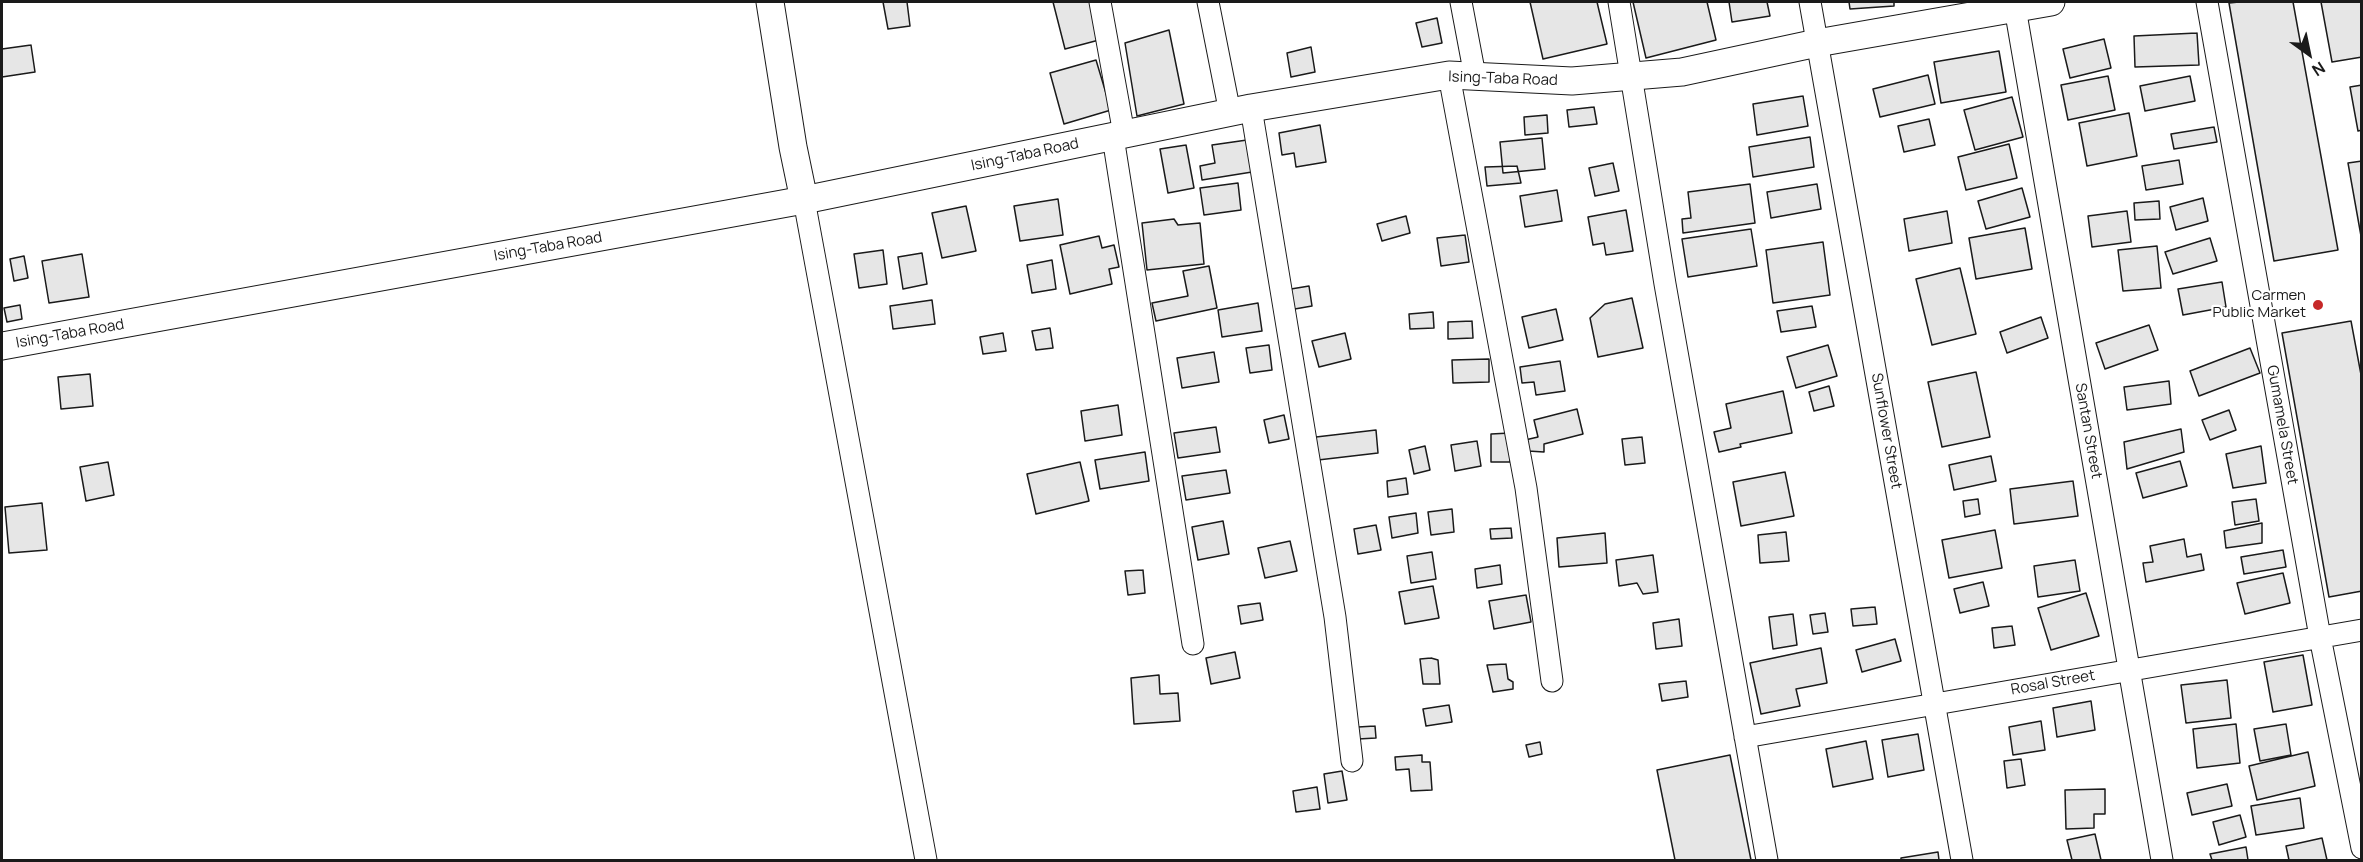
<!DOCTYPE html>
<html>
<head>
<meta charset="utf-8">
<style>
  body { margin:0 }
  #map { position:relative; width:2363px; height:862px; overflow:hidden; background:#fff; font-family:Manrope,sans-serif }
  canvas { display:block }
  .frame { position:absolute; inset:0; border:3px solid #1a1a1a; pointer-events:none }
  .north { position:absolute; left:2279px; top:24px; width:60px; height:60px; -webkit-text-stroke:4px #fff; paint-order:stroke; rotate:147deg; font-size:16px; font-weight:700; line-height:24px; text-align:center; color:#1a1a1a }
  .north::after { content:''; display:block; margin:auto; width:21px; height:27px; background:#1a1a1a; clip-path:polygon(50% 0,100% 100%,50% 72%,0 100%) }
</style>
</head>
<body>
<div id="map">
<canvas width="2363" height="862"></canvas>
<div class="frame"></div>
<div class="north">N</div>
</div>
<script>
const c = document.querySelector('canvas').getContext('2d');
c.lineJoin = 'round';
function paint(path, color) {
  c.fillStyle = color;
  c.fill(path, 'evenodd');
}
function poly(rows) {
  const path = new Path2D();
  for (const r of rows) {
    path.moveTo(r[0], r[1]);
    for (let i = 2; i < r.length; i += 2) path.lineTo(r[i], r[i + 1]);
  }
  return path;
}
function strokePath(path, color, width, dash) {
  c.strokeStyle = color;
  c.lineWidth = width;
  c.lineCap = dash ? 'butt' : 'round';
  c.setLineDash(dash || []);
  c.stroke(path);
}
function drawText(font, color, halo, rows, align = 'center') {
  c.font = font + ' Manrope,sans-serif';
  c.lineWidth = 4.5;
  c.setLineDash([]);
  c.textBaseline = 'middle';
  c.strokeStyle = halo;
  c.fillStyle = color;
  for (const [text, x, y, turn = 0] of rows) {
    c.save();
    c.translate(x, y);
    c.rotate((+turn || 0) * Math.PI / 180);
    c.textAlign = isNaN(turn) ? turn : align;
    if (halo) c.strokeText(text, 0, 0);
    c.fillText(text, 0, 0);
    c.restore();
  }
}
const building = poly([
  [883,2,907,2,910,26,888,29,883,2],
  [1053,2,1090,2,1099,40,1065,49,1053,2],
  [1530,2,1597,2,1607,44,1543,59,1530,2],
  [1633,2,1707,2,1716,40,1646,58,1633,2],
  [1729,2,1767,2,1770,16,1732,22,1729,2],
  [1849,2,1894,2,1894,6,1850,9,1849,2],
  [2239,2,2293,2,2338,250,2274,261,2229,3,2239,2],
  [2321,2,2362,2,2362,57,2332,62,2321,2],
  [1437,18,1442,43,1422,47,1416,23,1437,18],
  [1169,30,1184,104,1137,116,1125,43,1169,30],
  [2197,33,2199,65,2135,67,2134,36,2197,33],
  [2104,39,2111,68,2070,78,2063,49,2104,39],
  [31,45,35,72,2,77,2,49,31,45],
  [1311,47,1315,72,1291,77,1287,53,1311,47],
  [1999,51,2006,92,1941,103,1934,62,1999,51],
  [1096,60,1111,110,1064,124,1050,73,1096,60],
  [1928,75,1935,104,1880,117,1873,89,1928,75],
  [2108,76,2115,110,2068,120,2061,85,2108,76],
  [2190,76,2195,101,2145,111,2140,86,2190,76],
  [2362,85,2362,130,2358,131,2350,87,2362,85],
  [1803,96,1808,126,1757,135,1753,104,1803,96],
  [2012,97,2023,137,1975,150,1964,110,2012,97],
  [1594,107,1597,124,1569,127,1567,110,1594,107],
  [2129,113,2137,156,2087,166,2079,123,2129,113],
  [1547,115,1548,133,1525,135,1524,117,1547,115],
  [1929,119,1935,145,1904,152,1898,126,1929,119],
  [1320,125,1326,162,1296,167,1294,153,1282,155,1279,133,1320,125],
  [2214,127,2217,142,2174,149,2171,134,2214,127],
  [1810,137,1814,167,1753,177,1749,147,1810,137],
  [1542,138,1545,169,1503,173,1500,142,1542,138],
  [1247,140,1252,172,1202,180,1200,166,1215,163,1212,145,1247,140],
  [2009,144,2017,178,1966,190,1958,157,2009,144],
  [1186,145,1194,188,1168,193,1160,149,1186,145],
  [2179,160,2183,184,2146,190,2142,166,2179,160],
  [2362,161,2362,235,2361,236,2348,163,2362,161],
  [1613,163,1619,191,1595,196,1589,168,1613,163],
  [1517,166,1521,183,1487,186,1485,167,1517,166],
  [1238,183,1241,210,1204,215,1200,188,1238,183],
  [1750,184,1755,223,1683,233,1682,219,1691,218,1688,192,1750,184],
  [1817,184,1821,209,1771,218,1767,192,1817,184],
  [2022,188,2030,217,1986,229,1978,201,2022,188],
  [1557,190,1562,221,1525,227,1520,196,1557,190],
  [2203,198,2208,221,2176,230,2170,207,2203,198],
  [1058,199,1063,235,1020,241,1014,206,1058,199],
  [2159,201,2160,219,2135,220,2134,203,2159,201],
  [966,206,976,251,942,258,932,213,966,206],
  [1626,210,1633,251,1606,255,1604,243,1593,245,1588,217,1626,210],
  [1947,211,1952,243,1909,251,1904,219,1947,211],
  [2127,211,2131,242,2092,247,2088,216,2127,211],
  [1406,216,1410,233,1382,241,1377,224,1406,216],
  [1174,219,1178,225,1200,223,1204,264,1147,270,1142,223,1174,219],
  [2025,228,2032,269,1976,279,1969,238,2025,228],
  [1751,229,1757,266,1688,277,1682,239,1751,229],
  [1465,235,1469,262,1441,266,1437,238,1465,235],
  [1099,236,1102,248,1114,245,1119,267,1109,269,1112,284,1070,294,1060,245,1099,236],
  [2210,238,2217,261,2173,274,2165,252,2210,238],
  [1823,242,1830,295,1773,303,1766,250,1823,242],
  [2157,246,2161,288,2123,291,2118,250,2157,246],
  [883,250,887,284,859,288,854,254,883,250],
  [922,253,927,284,903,289,898,257,922,253],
  [82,254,89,297,49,303,42,261,82,254],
  [24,256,28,278,14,281,10,259,24,256],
  [1052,260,1056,289,1032,293,1027,265,1052,260],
  [1209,266,1217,308,1156,321,1152,303,1188,296,1183,271,1209,266],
  [1960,268,1976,334,1932,345,1916,279,1960,268],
  [2222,282,2226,307,2183,315,2178,289,2222,282],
  [1309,286,1312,306,1289,310,1285,290,1309,286],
  [1632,298,1643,348,1598,357,1590,318,1605,304,1632,298],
  [932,300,935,324,893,329,890,306,932,300],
  [1258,303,1262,331,1222,337,1218,310,1258,303],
  [20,305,22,319,7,322,4,308,20,305],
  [1812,306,1816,327,1781,332,1777,311,1812,306],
  [1556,309,1563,340,1529,348,1522,317,1556,309],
  [1433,312,1434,328,1410,329,1409,314,1433,312],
  [2041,317,2048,338,2007,353,2000,332,2041,317],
  [1472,321,1473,338,1448,339,1448,322,1472,321],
  [2351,321,2362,380,2362,591,2329,597,2282,333,2351,321],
  [2149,325,2158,350,2105,369,2096,343,2149,325],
  [1050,328,1053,348,1036,350,1032,331,1050,328],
  [1003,333,1006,351,983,354,980,337,1003,333],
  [1345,333,1351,359,1319,367,1312,341,1345,333],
  [1269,345,1272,370,1250,373,1246,348,1269,345],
  [1828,345,1837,376,1796,388,1787,357,1828,345],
  [2250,348,2260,373,2199,396,2190,371,2250,348],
  [1214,352,1219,382,1182,388,1177,358,1214,352],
  [1489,359,1489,382,1453,383,1452,360,1489,359],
  [1560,361,1565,391,1536,395,1534,382,1522,383,1520,367,1560,361],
  [1976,372,1990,437,1942,447,1928,382,1976,372],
  [90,374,93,406,61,409,58,377,90,374],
  [2169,381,2171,404,2127,410,2124,387,2169,381],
  [1829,386,1834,406,1814,411,1809,392,1829,386],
  [1783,391,1792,433,1740,444,1741,447,1719,452,1714,432,1731,428,1726,404,1783,391],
  [1118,405,1122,435,1085,441,1081,411,1118,405],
  [1577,409,1583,434,1544,444,1544,452,1528,451,1525,440,1538,437,1534,420,1577,409],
  [2229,410,2236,430,2210,440,2202,420,2229,410],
  [1284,415,1289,439,1269,443,1264,420,1284,415],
  [1216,427,1220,452,1178,458,1174,433,1216,427],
  [2181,429,2184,452,2127,469,2124,442,2181,429],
  [1376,430,1378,453,1318,460,1316,437,1376,430],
  [1510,433,1510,462,1491,462,1491,434,1510,433],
  [1642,437,1645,463,1625,465,1622,439,1642,437],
  [1477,441,1481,466,1455,471,1451,445,1477,441],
  [1425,446,1430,470,1414,474,1409,450,1425,446],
  [2261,446,2266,483,2233,488,2226,454,2261,446],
  [1145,452,1149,481,1100,489,1095,460,1145,452],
  [1991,456,1996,481,1954,490,1949,465,1991,456],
  [2180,461,2187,486,2143,498,2136,473,2180,461],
  [108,462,114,495,86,501,80,467,108,462],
  [1080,462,1089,501,1036,514,1027,474,1080,462],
  [1226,470,1230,493,1186,500,1182,476,1226,470],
  [1785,472,1794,516,1741,526,1733,482,1785,472],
  [1406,478,1408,494,1388,497,1387,481,1406,478],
  [2073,481,2078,516,2014,524,2010,489,2073,481],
  [1978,499,1980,514,1965,517,1963,501,1978,499],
  [2256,499,2259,521,2235,525,2232,502,2256,499],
  [42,503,47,550,9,553,5,507,42,503],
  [1452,509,1454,532,1431,535,1428,512,1452,509],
  [1416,513,1418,533,1392,538,1389,517,1416,513],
  [1223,521,1229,554,1198,560,1192,527,1223,521],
  [2262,523,2262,543,2226,548,2224,531,2262,523],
  [1376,525,1381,550,1358,554,1354,529,1376,525],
  [1511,528,1512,538,1491,539,1490,529,1511,528],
  [1995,530,2002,568,1949,578,1942,540,1995,530],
  [1786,532,1789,561,1760,563,1758,535,1786,532],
  [1605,533,1607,563,1559,567,1557,538,1605,533],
  [2184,539,2187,557,2201,554,2204,570,2146,582,2143,563,2153,562,2150,546,2184,539],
  [1290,541,1297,571,1265,578,1258,548,1290,541],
  [2283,550,2286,567,2244,574,2241,557,2283,550],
  [1432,552,1436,579,1411,583,1407,556,1432,552],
  [1653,555,1658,592,1643,594,1637,583,1619,586,1616,560,1653,555],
  [2075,560,2080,591,2038,597,2034,566,2075,560],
  [1500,565,1502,584,1477,588,1475,569,1500,565],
  [1143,570,1145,593,1128,595,1125,571,1143,570],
  [2283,573,2290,603,2245,614,2237,583,2283,573],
  [1983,582,1989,606,1960,613,1954,589,1983,582],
  [1433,586,1439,618,1405,624,1399,592,1433,586],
  [2086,593,2099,636,2051,650,2038,608,2086,593],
  [1526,595,1531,622,1494,629,1489,601,1526,595],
  [1260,603,1263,620,1241,624,1238,606,1260,603],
  [1875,607,1877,624,1853,626,1851,609,1875,607],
  [1825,613,1828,632,1813,634,1810,615,1825,613],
  [1793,614,1797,645,1773,649,1769,617,1793,614],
  [1679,619,1682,646,1656,649,1653,623,1679,619],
  [2012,626,2015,645,1994,648,1992,628,2012,626],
  [1895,639,1901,661,1862,672,1856,650,1895,639],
  [1821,648,1827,683,1796,689,1800,706,1761,714,1750,663,1821,648],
  [1235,652,1240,678,1211,684,1206,658,1235,652],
  [2303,655,2312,705,2273,712,2264,662,2303,655],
  [1431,658,1438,660,1440,684,1423,684,1420,659,1431,658],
  [1506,664,1508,679,1513,682,1513,689,1493,692,1487,665,1506,664],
  [1159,675,1160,694,1178,693,1180,721,1134,724,1131,678,1159,675],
  [2227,680,2231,718,2186,723,2181,685,2227,680],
  [1686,681,1688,697,1662,701,1659,684,1686,681],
  [2091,701,2095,730,2057,737,2053,708,2091,701],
  [1449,705,1452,722,1426,726,1423,709,1449,705],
  [2041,721,2045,750,2013,755,2009,727,2041,721],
  [2236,724,2240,763,2197,768,2193,729,2236,724],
  [2286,724,2291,755,2260,761,2254,729,2286,724],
  [1375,726,1376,738,1358,739,1358,727,1375,726],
  [1918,734,1924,770,1888,777,1882,740,1918,734],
  [1866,741,1873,779,1833,787,1826,749,1866,741],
  [1540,742,1542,754,1529,757,1526,745,1540,742],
  [2308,752,2315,786,2257,800,2249,766,2308,752],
  [1422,755,1422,762,1430,762,1432,790,1411,791,1409,769,1396,770,1395,757,1422,755],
  [1730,755,1751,860,1675,860,1657,770,1730,755],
  [2021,759,2025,785,2007,788,2004,761,2021,759],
  [1342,771,1347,800,1328,803,1324,774,1342,771],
  [2227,784,2232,806,2192,815,2187,793,2227,784],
  [1317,787,1320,809,1296,812,1293,791,1317,787],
  [2105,789,2105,814,2094,814,2094,828,2066,829,2065,790,2105,789],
  [2300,798,2304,828,2256,835,2251,806,2300,798],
  [2240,815,2246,837,2219,845,2213,822,2240,815],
  [2095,834,2101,860,2072,860,2067,840,2095,834],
  [2322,838,2327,860,2289,860,2286,846,2322,838],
  [2246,847,2248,860,2212,860,2210,854,2246,847],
  [1938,852,1939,860,1901,860,1901,858,1938,852]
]);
paint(building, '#e6e6e6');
strokePath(building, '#1a1a1a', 1.5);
const minor = poly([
  [1100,2,1124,134],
  [1208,2,1230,113],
  [1461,2,1475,76],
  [1619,2,1665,284,1767,860],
  [1810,2,1962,860],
  [2014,2,2162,860],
  [2207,2,2320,637,2362,848],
  [1449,75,1526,488,1552,681],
  [1251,108,1335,617,1352,761],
  [1113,137,1193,644],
  [804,200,926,860],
  [1745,737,2362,630]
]);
const tertiary = poly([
  [770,2,793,147,804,200],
  [2,346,804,200,1251,108,1449,75,1572,81,1682,72,1817,43,2051,2]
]);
strokePath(minor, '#1a1a1a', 23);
strokePath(tertiary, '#1a1a1a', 29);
strokePath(minor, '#fff', 21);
strokePath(tertiary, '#fff', 27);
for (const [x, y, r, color] of [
  [2318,305,6,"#c62828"]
]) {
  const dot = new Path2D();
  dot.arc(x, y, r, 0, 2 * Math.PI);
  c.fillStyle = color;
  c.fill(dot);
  strokePath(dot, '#fff', 2);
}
drawText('15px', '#1a1a1a', '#fff', [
  ["Ising-Taba Road",1503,79,2],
  ["Ising-Taba Road",1025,155,-12],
  ["Ising-Taba Road",548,247,-10],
  ["Ising-Taba Road",70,334,-10],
  ["Gumamela Street",2282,425,80],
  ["Sunflower Street",1886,431,80],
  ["Santan Street",2088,431,80],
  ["Rosal Street",2053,683,-10]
]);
drawText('15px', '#1a1a1a', '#fff', [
  ["Carmen",2306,296],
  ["Public Market",2306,313]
], 'right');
</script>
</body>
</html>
